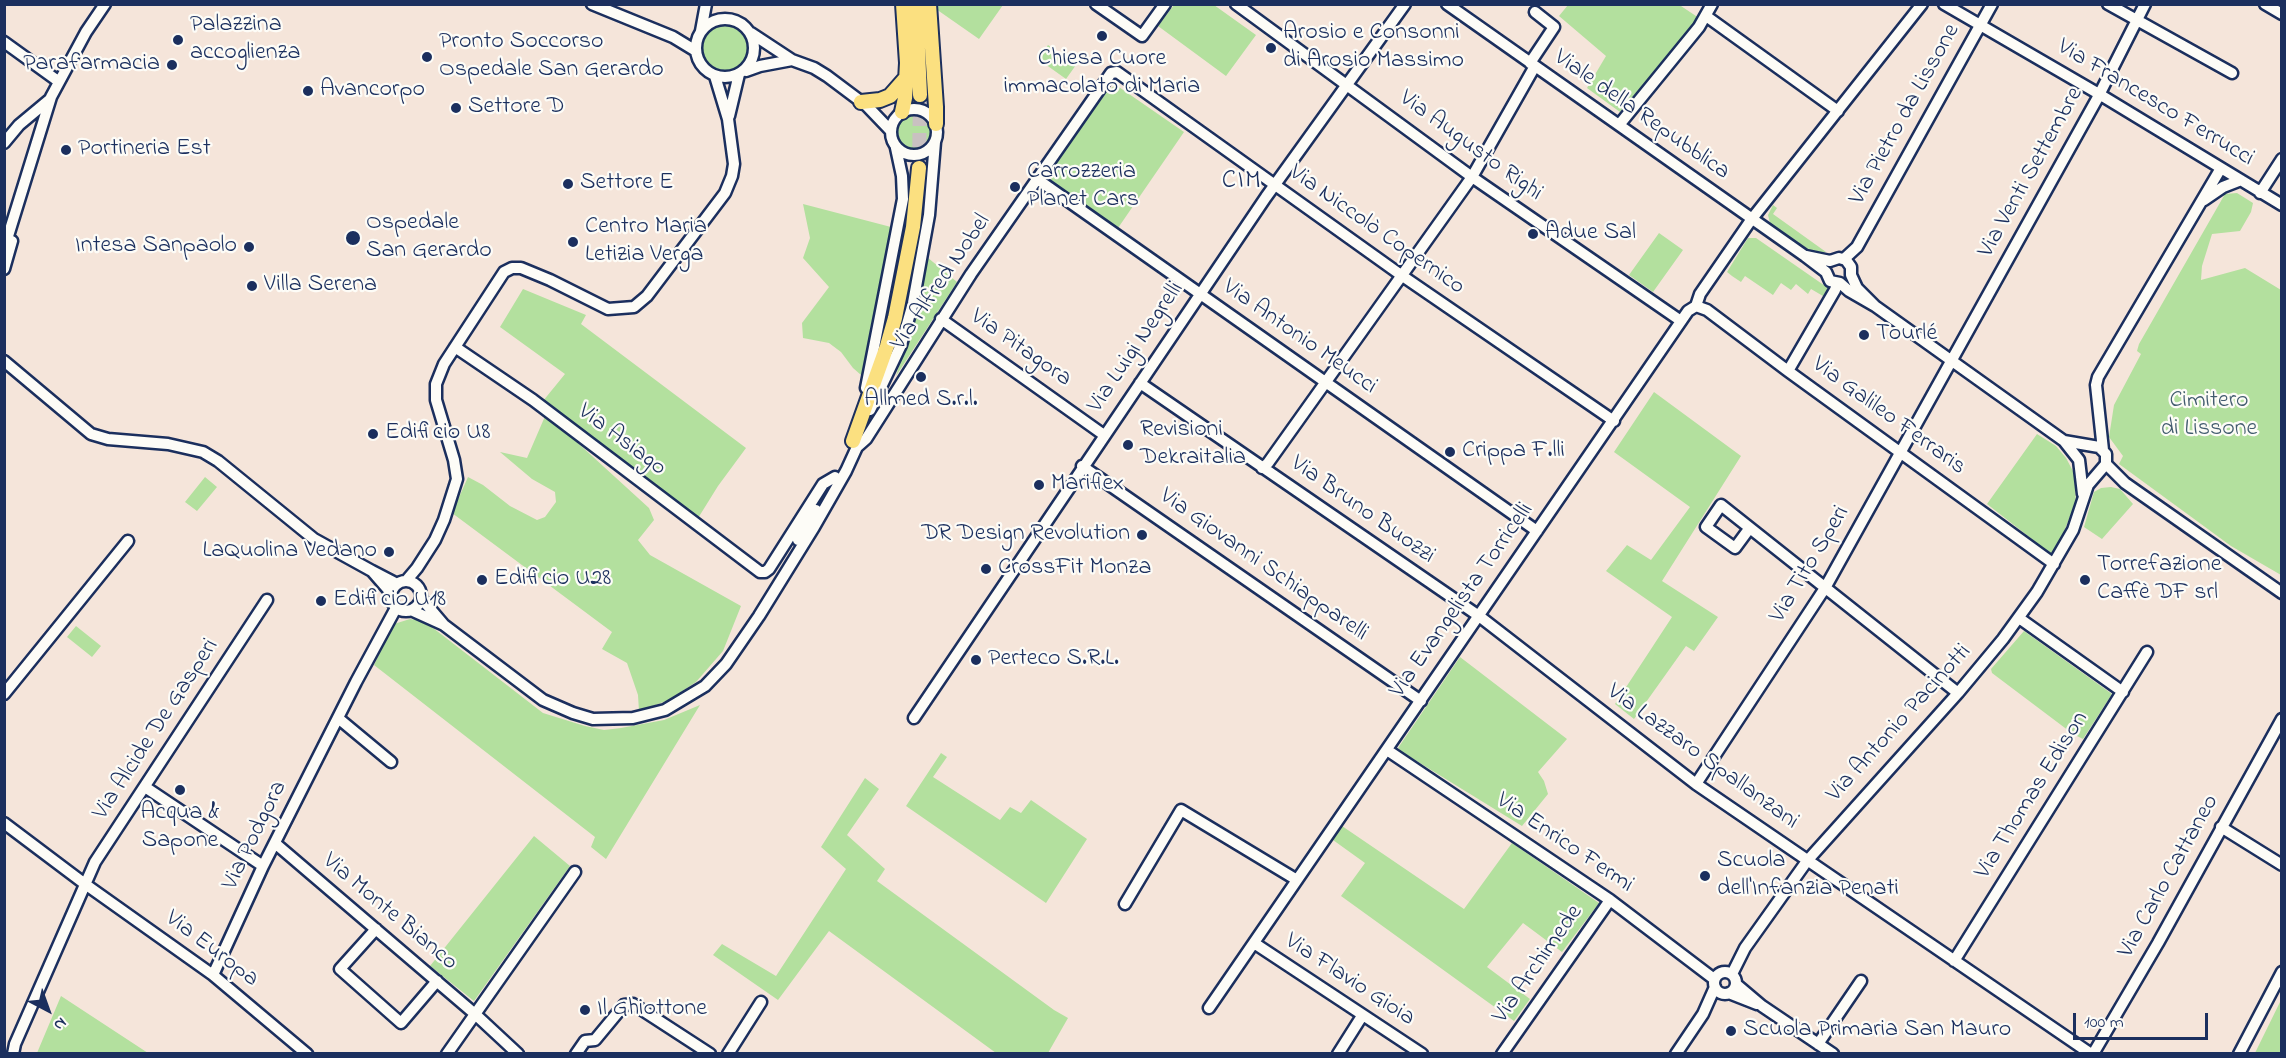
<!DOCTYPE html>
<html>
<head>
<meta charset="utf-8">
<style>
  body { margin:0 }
  #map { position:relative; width:2286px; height:1058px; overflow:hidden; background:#f5e5da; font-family:"Indie Flower",sans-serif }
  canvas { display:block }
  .frame { position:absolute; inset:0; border:6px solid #1b2f5e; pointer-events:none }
  .north { position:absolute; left:18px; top:980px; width:60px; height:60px; -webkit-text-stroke:4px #fdfcf7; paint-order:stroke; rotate:139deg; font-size:16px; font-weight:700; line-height:24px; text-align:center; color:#1b2f5e }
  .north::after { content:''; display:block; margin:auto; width:21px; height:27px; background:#1b2f5e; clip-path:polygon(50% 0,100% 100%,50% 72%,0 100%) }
  .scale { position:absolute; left:2073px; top:1013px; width:135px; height:27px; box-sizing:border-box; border:3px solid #1b2f5e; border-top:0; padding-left:8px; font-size:18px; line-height:21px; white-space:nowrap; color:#1b2f5e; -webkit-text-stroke:4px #fdfcf7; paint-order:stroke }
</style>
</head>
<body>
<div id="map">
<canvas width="2286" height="1058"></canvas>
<div class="frame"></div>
<div class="north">N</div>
<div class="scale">100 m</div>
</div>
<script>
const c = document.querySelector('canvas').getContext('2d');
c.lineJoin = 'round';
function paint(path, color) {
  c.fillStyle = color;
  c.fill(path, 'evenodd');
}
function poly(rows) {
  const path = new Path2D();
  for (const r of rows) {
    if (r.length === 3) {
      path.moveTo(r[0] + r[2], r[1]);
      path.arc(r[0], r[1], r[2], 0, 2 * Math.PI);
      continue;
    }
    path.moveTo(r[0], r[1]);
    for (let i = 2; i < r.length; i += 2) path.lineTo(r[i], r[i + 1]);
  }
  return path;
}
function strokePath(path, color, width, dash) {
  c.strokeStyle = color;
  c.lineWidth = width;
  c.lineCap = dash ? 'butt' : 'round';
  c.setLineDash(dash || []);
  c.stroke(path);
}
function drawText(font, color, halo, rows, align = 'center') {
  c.font = font + ' "Indie Flower",sans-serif';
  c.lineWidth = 4.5;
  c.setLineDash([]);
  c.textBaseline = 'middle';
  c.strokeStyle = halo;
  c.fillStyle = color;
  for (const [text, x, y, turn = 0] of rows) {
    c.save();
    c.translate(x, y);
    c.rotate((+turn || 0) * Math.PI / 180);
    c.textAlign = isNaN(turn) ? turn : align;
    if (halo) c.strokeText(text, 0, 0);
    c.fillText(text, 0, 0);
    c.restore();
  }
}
paint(poly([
  [940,4,1003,4,1003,5,979,39,936,9],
  [1678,4,1699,18,1620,112,1587,88,1606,56,1559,16,1568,5],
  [1174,5,1214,5,1256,35,1226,76,1158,26],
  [725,47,25],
  [1048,45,1076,65,1066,79,1038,59],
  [1116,85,1184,132,1118,228,1051,182,1051,171,1107,91],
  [915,132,17],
  [2237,193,2253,203,2251,212,2240,231,2212,234,2202,266,2201,280,2245,268,2281,290,2281,575,2231,546,2119,464,2123,456,2109,437,2114,405,2141,354,2137,351,2139,344,2225,194],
  [803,204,891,227,884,272,870,329,869,364,861,375,853,368,841,352,829,343,803,338,802,323,829,287,803,258,810,238],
  [1773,205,1777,208,1773,214,1826,252,1820,253,1810,251,1770,223,1768,215],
  [1659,233,1683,250,1653,292,1629,275],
  [1748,238,1756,238,1828,288,1823,296,1811,289,1808,294,1796,284,1791,290,1781,283,1773,295,1745,276,1741,282,1732,276,1727,272],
  [927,257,957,282,896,376,920,293],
  [523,289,586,315,581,324,746,448,718,486,695,523,543,401,565,374,500,327],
  [1654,392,1741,456,1662,581,1718,617,1694,651,1686,646,1634,719,1615,704,1672,617,1606,571,1627,545,1651,560,1690,507,1614,452],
  [546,414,649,508,654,520,638,540,650,555,741,606,723,651,696,682,669,700,639,711,638,695,627,663,602,649,612,632,452,513,468,477,483,485,510,506,537,520,545,517,556,502,555,492,532,479,500,452,527,458],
  [2037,434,2056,446,2066,458,2074,473,2076,502,2060,541,2051,554,1987,504],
  [205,477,217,487,197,511,185,502],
  [2111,487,2120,489,2133,504,2102,539,2084,527,2094,492,2101,488],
  [410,619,424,621,543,713,585,726,604,730,621,728,664,720,700,705,606,859,591,847,595,837,374,665,394,624],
  [76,626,101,646,92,657,67,637],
  [2024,631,2112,694,2083,739,2073,734,1992,673,1991,669],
  [1460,657,1567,739,1538,772,1544,781,1548,794,1522,826,1402,752,1398,748],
  [941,753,947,757,933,777,1000,820,1010,807,1021,813,1031,800,1087,839,1046,903,906,806],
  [865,778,879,789,847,835,885,869,877,881,1054,1010,1068,1018,1048,1053,996,1053,829,931,778,1000,713,955,722,944,776,976,846,869,821,847],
  [1342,826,1464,909,1512,843,1599,903,1562,952,1523,923,1487,967,1530,999,1514,1021,1341,896,1365,863,1333,840],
  [534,836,570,866,474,1001,430,966],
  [61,996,148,1053,37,1053],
  [2281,1000,2281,1053,2255,1053]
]), '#b3e09e');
strokePath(poly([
  [919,168,920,95]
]), '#c9c1c1', 14, [14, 7]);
const minor = poly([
  [592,4,673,37,696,51],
  [1096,4,1142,36,1165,4],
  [1236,4,1472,177,1681,321],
  [1447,4,1805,256,1826,272,1830,281,1840,283,1849,291,1875,306],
  [1944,4,2099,94,2282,205],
  [2108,4,2232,73],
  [2265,4,2282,14],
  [1706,16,1838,111],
  [725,48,29],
  [701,31,706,4],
  [751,33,792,60,814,68,827,76,867,106,891,131],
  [4,42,58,81],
  [1530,63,1554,27,1535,12],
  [746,71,760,66,792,60],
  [914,132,23],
  [729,116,739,74],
  [1619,125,1699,27,1712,4],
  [4,143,19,125,49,100],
  [1037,179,1537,531],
  [2260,193,2282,159],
  [2204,200,2223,187,2241,180],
  [4,249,51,97,86,32,105,4],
  [1806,256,1830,261,1839,258,1846,260,1851,267,1851,275,1857,288,1875,306,2064,441,2079,460,2083,494],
  [1844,259,1857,247,1992,4],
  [4,269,12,241],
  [1696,306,1707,310,1788,371,2054,564],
  [941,319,1104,435],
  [455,347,533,400,760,572,765,572,769,569,823,484,835,477],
  [4,361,91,434,108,439,168,444,203,452,218,461,314,539,372,571],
  [1788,371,1835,290,1837,284],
  [1140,383,1479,616,1696,784,2091,1054],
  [866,388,903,199,902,176,896,148],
  [870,410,901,345,913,303,929,215,935,142],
  [2103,450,2096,385,2098,377,2221,168],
  [2106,464,2125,483,2282,593],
  [1082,466,1421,701],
  [1262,468,1268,463,1472,177,1535,66],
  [1749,529,1735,548,1706,527,1721,505,1958,693],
  [798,540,816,510],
  [406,581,417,568,435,540,444,520,457,479,454,460,436,400,436,384,444,364,504,272,512,268,521,268,550,280,608,309,634,307,647,296,725,193,732,176,734,164,728,119,715,76],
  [406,596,15],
  [392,594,372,571,397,584],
  [413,611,444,625,421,598],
  [2019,618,2123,692],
  [444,625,543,700,573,713,593,719,633,718,665,710,705,686,726,664,759,616,814,527,846,471,857,447,866,439,971,274,1111,73,1117,72,1401,275,1614,421],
  [4,694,128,541],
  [338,718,391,762],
  [914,718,1266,197,1405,4],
  [1387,750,1610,900,1714,979],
  [1696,784,1825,588,2097,99,2145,4],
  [145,787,263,866],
  [4,823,85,884,213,975,307,1054],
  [2221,827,2282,865],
  [276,844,475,1014,518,1054],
  [1125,904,1181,810,1297,880],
  [376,929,340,969,401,1023,437,981],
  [1254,943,1422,1054],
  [1954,961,2147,652],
  [1725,983,11],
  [1732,974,1745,948,1807,861,1958,693,2003,639,2037,592,2073,530,2088,485,2106,464,2106,454,2099,447,2064,441],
  [213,975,263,866,356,682,396,608],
  [1736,984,1762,1006,1833,1054],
  [1729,993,1757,1004],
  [1209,1008,1688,311,1696,306,1700,294,1751,220,1922,4],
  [1818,1044,1861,981],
  [13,1054,15,1044,95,862,267,600],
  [447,1054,575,872],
  [576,1054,585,1041,595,1040,624,1005,633,1004,710,1054],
  [728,1054,761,1002],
  [1338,1054,1362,1016],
  [1502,1054,1610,900],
  [1676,1054,1703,1014,1715,987],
  [2093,1054,2158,943,2282,719],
  [2239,1054,2282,972]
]);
const major = poly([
  [916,4,920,95],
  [929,4,936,107,936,124],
  [861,102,880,100,890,96,905,79],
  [902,112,905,98,907,63,903,4],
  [853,441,887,346,895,318,913,227,919,168]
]);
strokePath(minor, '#1b2f5e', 15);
strokePath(major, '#1b2f5e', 18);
strokePath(minor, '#fdfcf7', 10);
strokePath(major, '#fbe080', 14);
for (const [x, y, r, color] of [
  [1102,36,6,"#1b2f5e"],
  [178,40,6,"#1b2f5e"],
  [1271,48,6,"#1b2f5e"],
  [427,57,6,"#1b2f5e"],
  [172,65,6,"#1b2f5e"],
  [308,91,6,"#1b2f5e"],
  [456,108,6,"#1b2f5e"],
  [66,150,6,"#1b2f5e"],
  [568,184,6,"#1b2f5e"],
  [1015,187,6,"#1b2f5e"],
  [1533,234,6,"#1b2f5e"],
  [353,238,8,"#1b2f5e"],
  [573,242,6,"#1b2f5e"],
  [249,247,6,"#1b2f5e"],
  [252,286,6,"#1b2f5e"],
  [1864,335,6,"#1b2f5e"],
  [921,377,6,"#1b2f5e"],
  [373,434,6,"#1b2f5e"],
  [1128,445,6,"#1b2f5e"],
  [1450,452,6,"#1b2f5e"],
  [1039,485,6,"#1b2f5e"],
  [1142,535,6,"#1b2f5e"],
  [389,552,6,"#1b2f5e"],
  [986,569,6,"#1b2f5e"],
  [482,580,6,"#1b2f5e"],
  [2085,580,6,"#1b2f5e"],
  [321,601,6,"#1b2f5e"],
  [976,660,6,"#1b2f5e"],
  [180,790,6,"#1b2f5e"],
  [1705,876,6,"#1b2f5e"],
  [585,1010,6,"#1b2f5e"],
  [1731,1031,6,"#1b2f5e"]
]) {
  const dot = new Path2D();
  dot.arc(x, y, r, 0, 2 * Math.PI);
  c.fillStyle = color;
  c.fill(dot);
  strokePath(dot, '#fdfcf7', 2);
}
drawText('24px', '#1b2f5e', '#fdfcf7', [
  ["Palazzina",190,26],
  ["accoglienza",190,54],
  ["Arosio e Consonni",1283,34],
  ["di Arosio Massimo",1283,62],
  ["Pronto Soccorso",439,43],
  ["Ospedale San Gerardo",439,71],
  ["Chiesa Cuore",1102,60,"center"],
  ["immacolato di Maria",1102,88,"center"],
  ["Parafarmacia",160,65,"right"],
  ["Avancorpo",320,91],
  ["Settore D",468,108],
  ["Portineria Est",78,150],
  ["Carrozzeria",1027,173],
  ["Planet Cars",1027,201],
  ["Settore E",580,184],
  ["Ospedale",366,224],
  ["San Gerardo",366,252],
  ["Centro Maria",585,228],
  ["Letizia Verga",585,256],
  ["Adue Sal",1545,234],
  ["Intesa Sanpaolo",237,247,"right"],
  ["Villa Serena",264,286],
  ["Tourlé",1876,335],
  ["Allmed S.r.l.",921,401,"center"],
  ["Revisioni",1140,431],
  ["Dekraitalia",1140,459],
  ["Edificio U8",385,434],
  ["Crippa F.lli",1462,452],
  ["Mariflex",1051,485],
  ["DR Design Revolution",1130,535,"right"],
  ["LaQuolina Vedano",377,552,"right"],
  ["Torrefazione",2097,566],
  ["Caffè DF srl",2097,594],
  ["CrossFit Monza",998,569],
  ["Edificio U28",494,580],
  ["Edificio U18",333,601],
  ["Perteco S.R.L.",988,660],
  ["Acqua &",180,814,"center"],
  ["Sapone",180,842,"center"],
  ["Scuola",1717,862],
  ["dell'Infanzia Penati",1717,890],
  ["Il Ghiottone",597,1010],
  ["Scuola Primaria San Mauro",1743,1031]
], 'left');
drawText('24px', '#1b2f5e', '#fdfcf7', [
  ["Via Francesco Ferrucci",2155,104,31],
  ["Via Pietro da Lissone",1906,115,-61],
  ["Viale della Repubblica",1641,116,35],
  ["Via Augusto Righi",1470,147,36],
  ["Via Venti Settembre",2032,173,-61],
  ["Via Niccolò Copernico",1376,231,35],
  ["Via Alfred Nobel",942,283,-56],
  ["Via Antonio Meucci",1299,338,35],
  ["Via Luigi Negrelli",1137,348,-56],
  ["Via Pitagora",1020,349,35],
  ["Via Galileo Ferraris",1888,417,36],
  ["Via Asiago",621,441,37],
  ["Via Bruno Buozzi",1362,511,35],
  ["Via Tito Speri",1811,565,-59],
  ["Via Giovanni Schiapparelli",1263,566,35],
  ["Via Evangelista Torricelli",1463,601,-55],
  ["Via Antonio Pacinotti",1900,724,-48],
  ["Via Alcide De Gasperi",157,730,-57],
  ["Via Lazzaro Spallanzani",1702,758,36],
  ["Via Thomas Edison",2033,796,-58],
  ["Via Podgora",256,836,-64],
  ["Via Enrico Fermi",1564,844,34],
  ["Via Carlo Cattaneo",2170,877,-61],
  ["Via Monte Bianco",389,913,40],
  ["Via Europa",211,950,37],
  ["Via Archimede",1539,965,-55],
  ["Via Flavio Gioia",1349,981,33]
]);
drawText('24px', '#415b6e', '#fdfcf7', [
  ["Cimitero",2209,402],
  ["di Lissone",2209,430]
]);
c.letterSpacing = '1.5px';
drawText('26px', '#1b2f5e', '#fdfcf7', [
  ["CIM",1242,183]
]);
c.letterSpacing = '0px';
</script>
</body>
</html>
